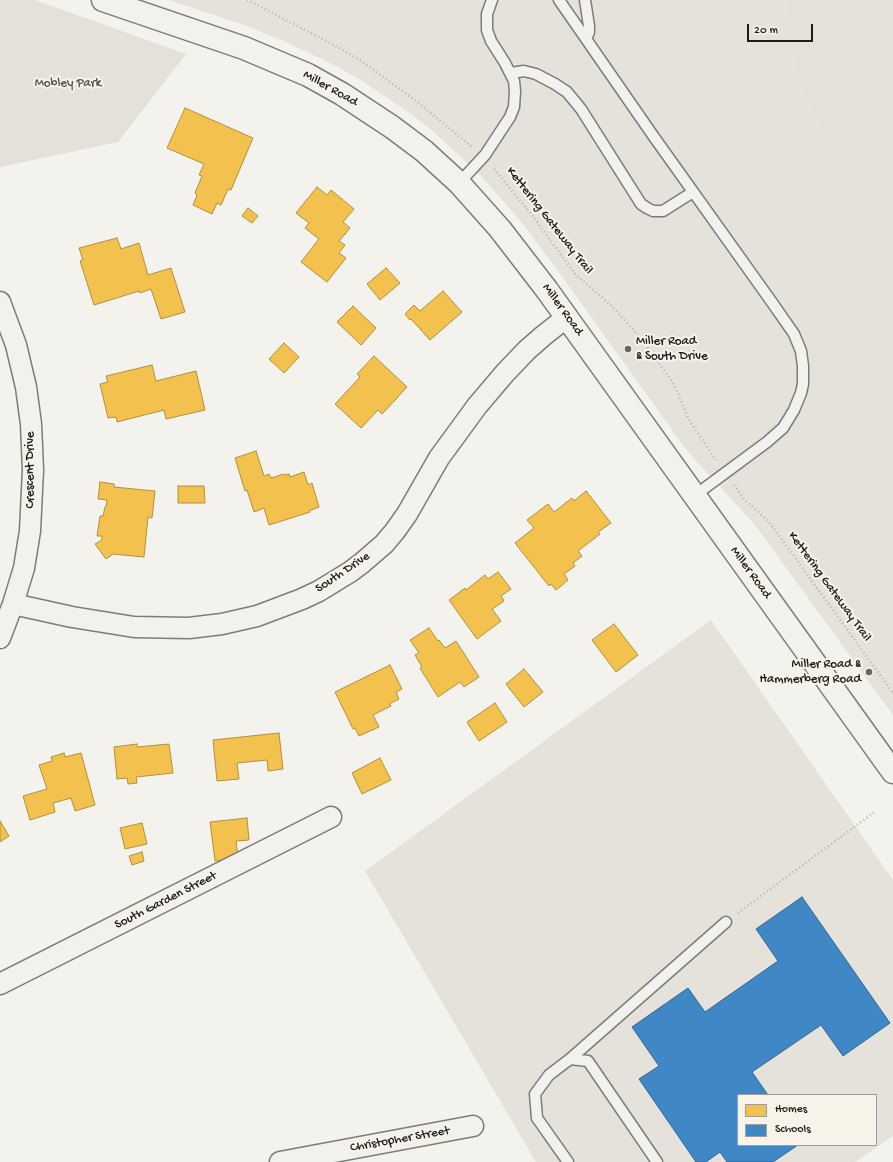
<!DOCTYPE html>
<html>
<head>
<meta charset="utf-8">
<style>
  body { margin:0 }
  #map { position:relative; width:893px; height:1162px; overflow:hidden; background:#f4f2ec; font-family:"Gochi Hand",sans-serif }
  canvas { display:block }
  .legend { position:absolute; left:737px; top:1094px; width:140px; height:52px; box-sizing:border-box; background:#f7f3e8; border:1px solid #9f9d96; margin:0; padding:5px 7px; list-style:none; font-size:12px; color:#1c1c1c }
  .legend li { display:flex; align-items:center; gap:8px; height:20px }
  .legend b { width:20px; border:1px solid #9f9d96 }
  .scale { position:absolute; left:747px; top:24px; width:66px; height:18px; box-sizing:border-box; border:2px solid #1c1c1c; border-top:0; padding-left:5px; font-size:12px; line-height:14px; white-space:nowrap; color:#1c1c1c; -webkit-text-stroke:3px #f7f3e8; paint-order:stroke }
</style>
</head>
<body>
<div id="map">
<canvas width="893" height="1162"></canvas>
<ul class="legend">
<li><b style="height:11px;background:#f2c14e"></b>Homes</li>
<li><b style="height:11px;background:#3f88c5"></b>Schools</li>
</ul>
<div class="scale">20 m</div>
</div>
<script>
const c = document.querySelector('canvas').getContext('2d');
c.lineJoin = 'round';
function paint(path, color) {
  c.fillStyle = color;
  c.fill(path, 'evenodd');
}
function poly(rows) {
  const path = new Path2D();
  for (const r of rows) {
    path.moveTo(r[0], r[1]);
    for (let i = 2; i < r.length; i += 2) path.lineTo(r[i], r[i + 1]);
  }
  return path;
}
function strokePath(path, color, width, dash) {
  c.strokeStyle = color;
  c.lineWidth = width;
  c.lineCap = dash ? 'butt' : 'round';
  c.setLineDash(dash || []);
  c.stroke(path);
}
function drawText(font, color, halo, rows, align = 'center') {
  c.font = font + ' "Gochi Hand",sans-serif';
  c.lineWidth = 4;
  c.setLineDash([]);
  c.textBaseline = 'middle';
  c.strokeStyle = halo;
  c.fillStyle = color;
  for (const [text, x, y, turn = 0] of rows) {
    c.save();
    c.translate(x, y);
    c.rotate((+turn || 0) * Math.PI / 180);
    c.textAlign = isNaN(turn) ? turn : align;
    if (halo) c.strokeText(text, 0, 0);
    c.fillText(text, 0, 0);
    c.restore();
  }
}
paint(poly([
  [169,0,893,0,893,715,755,525,688,452,563,278,519,219,481,176,436,134,411,114,362,81,334,65,288,43,244,25],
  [711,620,893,880,893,1136,855,1162,536,1162,365,871],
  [738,1095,876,1095,876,1145,738,1145]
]), '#e4e2da');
paint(poly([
  [0,0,35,0,186,54,118,142,0,167],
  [789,0,893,0,893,205,877,194,861,179,845,161,830,142,817,121,800,81,794,59,791,38,789,16]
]), '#e4e1da');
const homes = poly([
  [185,108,253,138,231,190,228,189,221,205,217,203,212,214,193,205,197,195,195,193,202,176,199,175,204,164,167,148,185,108],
  [317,187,327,195,331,190,354,209,343,222,350,228,339,241,345,245,339,253,346,258,327,282,301,262,319,239,305,228,309,223,296,213,317,187],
  [248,208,258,216,252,223,242,216,248,208],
  [117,238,121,249,139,243,148,275,171,268,185,312,161,319,151,289,140,293,139,291,94,305,80,261,83,260,79,248,117,238],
  [386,268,400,283,380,300,367,284,386,268],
  [443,291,462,312,430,340,411,319,410,320,405,314,414,305,420,311,443,291],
  [353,306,376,328,361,345,337,322,353,306],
  [284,343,299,357,284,373,269,359,284,343],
  [374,356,407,387,382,414,378,410,361,428,335,404,360,377,357,374,374,356],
  [152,365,156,381,196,371,205,410,166,419,164,410,117,422,116,417,108,418,100,384,108,382,106,376,152,365],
  [256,451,264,476,269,474,271,478,284,474,285,475,289,474,290,477,304,472,308,485,312,483,319,507,309,511,310,512,269,525,264,508,254,512,247,490,245,491,235,458,256,451],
  [100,482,114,484,114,487,155,491,152,518,148,517,144,557,113,554,106,559,95,544,102,540,102,536,97,536,100,516,103,516,105,507,106,507,107,500,98,499,100,482],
  [178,486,204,486,205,503,178,503,178,486],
  [586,491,611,523,598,532,600,534,578,551,582,556,573,563,575,566,564,574,568,580,556,590,551,584,549,586,515,543,534,528,527,520,548,504,554,512,572,498,574,501,586,491],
  [498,572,511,589,501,596,504,601,492,609,501,621,477,639,449,600,465,588,466,590,485,575,488,579,498,572],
  [614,624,638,655,616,672,592,640,614,624],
  [429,628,438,641,439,640,445,648,456,641,479,677,464,687,460,682,438,697,420,668,422,667,415,655,419,653,410,640,429,628],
  [390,665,402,689,396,692,399,699,389,704,391,706,373,715,379,727,359,736,355,728,353,729,335,692,390,665],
  [524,669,543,692,524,707,506,684,524,669],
  [495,703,507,722,479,741,467,722,495,703],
  [279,733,283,769,268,771,267,760,237,763,239,779,217,781,213,740,279,733],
  [137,744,137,747,169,744,173,773,136,777,137,783,128,784,127,778,117,779,114,747,137,744],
  [64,753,65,757,81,753,95,805,75,811,71,798,53,803,55,812,30,820,23,796,47,789,39,765,52,761,51,757,64,753],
  [380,758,391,780,362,794,352,773,380,758],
  [247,818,249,840,236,841,238,858,215,861,210,822,247,818],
  [0,821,9,836,0,842,0,821],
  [142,823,147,844,125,849,120,828,142,823],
  [142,852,144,861,132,865,129,856,142,852]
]);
paint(homes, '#f2c14e');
strokePath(homes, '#b2903f', 1);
const schools = poly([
  [802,897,890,1023,843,1056,821,1025,752,1072,768,1095,738,1095,738,1145,798,1145,773,1162,727,1162,720,1152,706,1162,696,1162,639,1079,659,1066,632,1027,688,988,705,1012,778,961,756,929,802,897]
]);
paint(schools, '#3f88c5');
strokePath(schools, '#346892', 1);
const service = poly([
  [559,0,654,137,771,301,794,334,801,351,803,366,803,384,801,393,794,410,783,428,767,442,694,496],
  [585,0,589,26,589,32,586,39],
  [511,73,524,71,536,74,555,84,567,92,581,109,641,204,647,208,653,211,663,211,693,192],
  [459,183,485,155,510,117,514,107,515,91,514,81,505,63,491,41,487,30,487,14,492,0],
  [570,1059,726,922],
  [568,1162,537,1118,535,1094,549,1075,570,1059,588,1061,657,1162]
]);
const minor = poly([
  [0,302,16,345,26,387,31,424,33,470,30,531,24,568,13,604,0,638],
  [13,604,72,617,134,627,189,628,222,624,257,616,302,599,319,591,350,572,362,563,384,544,395,531,407,514,439,458,477,406,505,373,527,350,543,336,567,317],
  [0,984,331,817],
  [280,1162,473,1126]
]);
const secondary = poly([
  [103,0,244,48,308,75,342,94,392,127,424,151,459,183,500,229,547,290,893,772]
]);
strokePath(service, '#7d7c7a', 13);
strokePath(minor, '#7d7c7a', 23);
strokePath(secondary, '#7d7c7a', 25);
strokePath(poly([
  [247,0,334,45,357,58,415,100,472,147],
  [494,169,531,214,576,275,613,307,639,336,671,380,678,393,689,420,716,460],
  [734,485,743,498,769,522,775,530,893,693],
  [738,913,876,811]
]), '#b4b3b0', 2.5, [1, 3]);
strokePath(service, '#f2f1ed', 10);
strokePath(minor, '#f2f1ed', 20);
strokePath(secondary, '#f2f1ed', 22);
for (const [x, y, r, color] of [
  [628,349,4,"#686765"],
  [869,672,4,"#686765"]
]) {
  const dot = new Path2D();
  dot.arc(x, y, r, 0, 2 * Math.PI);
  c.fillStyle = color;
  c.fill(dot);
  strokePath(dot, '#f7f3e8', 1.5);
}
drawText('13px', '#545351', '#f7f3e8', [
  ["Mobley Park",68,84]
]);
drawText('13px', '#1c1c1c', '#f7f3e8', [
  ["Miller Road",330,89,29],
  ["Kettering Gateway Trail",549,221,52],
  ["Miller Road",562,310,54],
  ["Crescent Drive",31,470,-90],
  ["South Drive",343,573,-34],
  ["Miller Road",750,573,54],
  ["Kettering Gateway Trail",829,587,54],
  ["South Garden Street",166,901,-27],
  ["Christopher Street",400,1140,-10]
]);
drawText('13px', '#1c1c1c', '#f7f3e8', [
  ["Miller Road",636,342],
  ["& South Drive",636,357],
  ["Miller Road &",861,665,"right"],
  ["Hammerberg Road",861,680,"right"]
], 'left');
</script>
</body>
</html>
